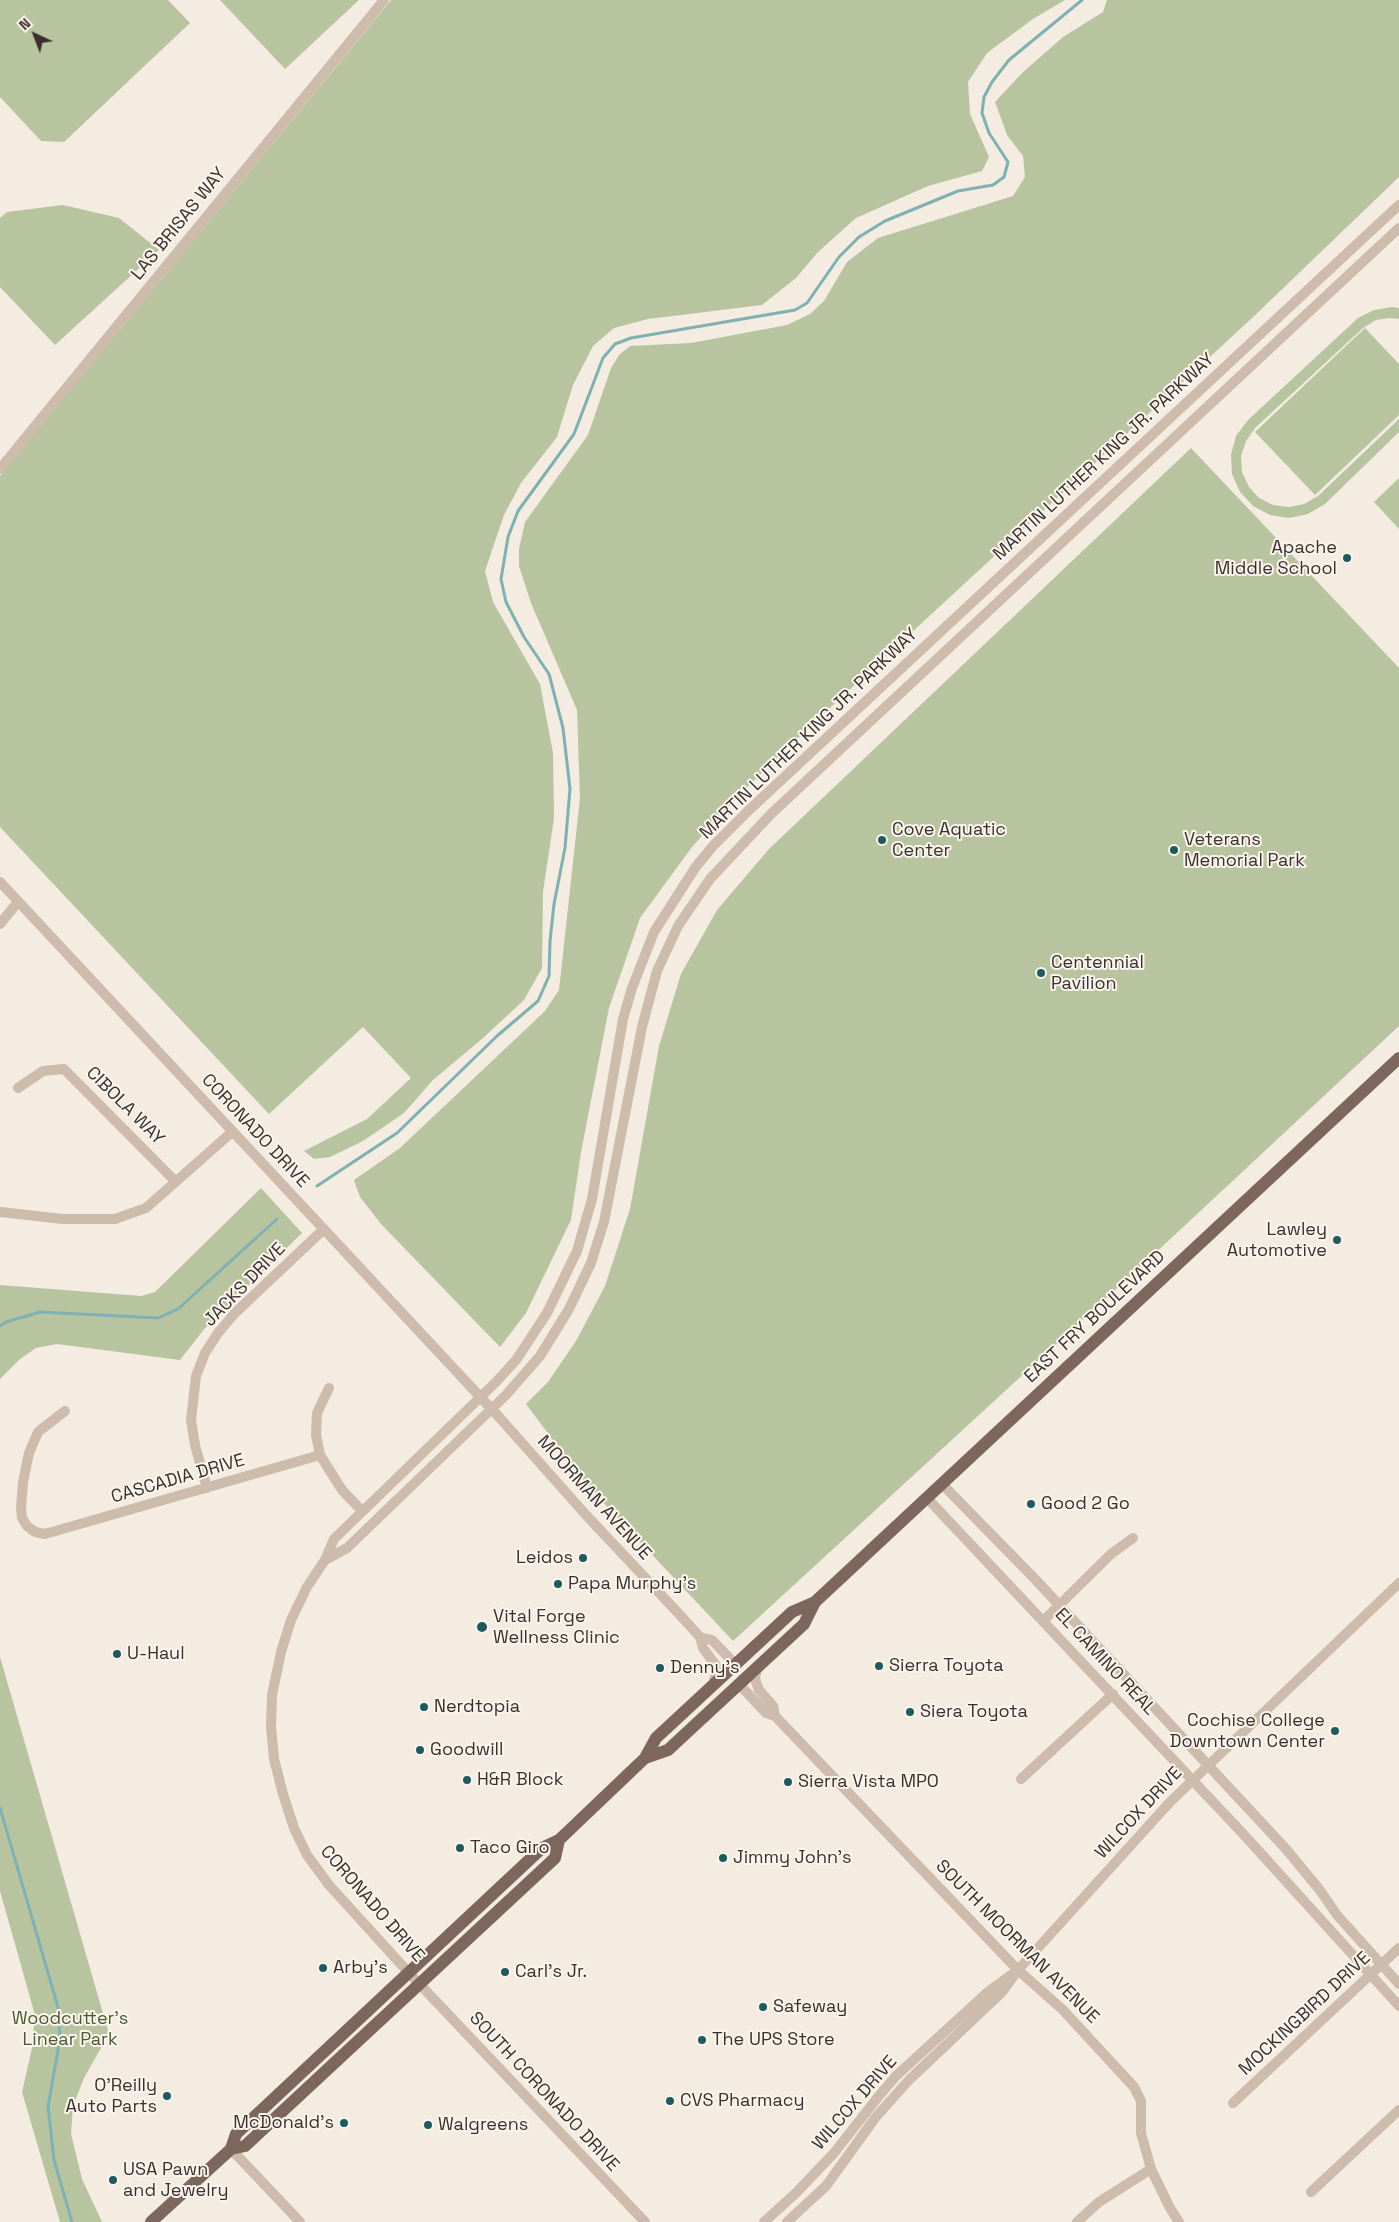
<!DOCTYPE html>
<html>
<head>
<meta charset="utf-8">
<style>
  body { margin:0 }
  #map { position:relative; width:1399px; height:2222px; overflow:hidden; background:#f4ebe1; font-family:"Space Grotesk",sans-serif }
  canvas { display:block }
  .north { position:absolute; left:10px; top:10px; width:50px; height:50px; -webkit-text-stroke:4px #fbf5ee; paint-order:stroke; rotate:317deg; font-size:14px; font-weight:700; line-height:20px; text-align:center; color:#3b302b }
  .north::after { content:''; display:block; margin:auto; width:18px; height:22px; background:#3b302b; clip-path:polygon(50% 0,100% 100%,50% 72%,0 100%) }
</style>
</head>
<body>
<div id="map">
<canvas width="1399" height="2222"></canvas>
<div class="north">N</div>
</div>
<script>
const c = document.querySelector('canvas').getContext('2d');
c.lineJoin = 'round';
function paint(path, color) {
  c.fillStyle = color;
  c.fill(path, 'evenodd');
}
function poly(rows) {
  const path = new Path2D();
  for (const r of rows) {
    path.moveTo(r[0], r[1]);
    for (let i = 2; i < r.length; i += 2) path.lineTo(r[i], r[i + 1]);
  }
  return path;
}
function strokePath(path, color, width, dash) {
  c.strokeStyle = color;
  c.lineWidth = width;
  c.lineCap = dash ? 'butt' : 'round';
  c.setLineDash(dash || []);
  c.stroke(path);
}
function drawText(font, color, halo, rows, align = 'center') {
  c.font = font + ' "Space Grotesk",sans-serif';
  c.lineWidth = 4;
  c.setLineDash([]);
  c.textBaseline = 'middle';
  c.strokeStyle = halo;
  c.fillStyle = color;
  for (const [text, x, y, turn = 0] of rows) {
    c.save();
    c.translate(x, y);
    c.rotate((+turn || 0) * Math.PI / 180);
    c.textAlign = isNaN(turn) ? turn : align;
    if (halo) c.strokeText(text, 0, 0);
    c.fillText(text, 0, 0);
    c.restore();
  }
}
paint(poly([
  [0,0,168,0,190,23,64,142,41,141,0,97],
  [220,0,359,0,285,69],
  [391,0,1065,0,1033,19,987,53,968,82,970,114,989,157,982,171,928,186,856,218,818,252,796,278,762,305,648,319,614,328,593,346,573,385,557,437,521,483,504,515,485,571,493,602,540,684,553,753,554,818,543,892,542,968,524,1000,483,1038,433,1080,404,1113,363,1141,330,1157,314,1159,304,1151,367,1119,411,1078,363,1027,269,1114,0,827,0,476],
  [1107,0,1399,0,1399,177,1251,319,819,718,741,793,692,847,640,918,609,1008,581,1152,571,1220,526,1313,500,1347,381,1224,360,1197,354,1180,400,1148,545,1011,559,990,580,798,577,710,531,603,519,566,519,549,525,522,588,435,611,368,619,355,630,346,691,343,787,325,810,314,824,301,847,262,878,238,1013,196,1025,177,1023,156,1007,135,995,102,1023,72,1063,37,1103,12],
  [63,205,119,218,159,250,55,345,0,287,0,218,7,212],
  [1392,307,1399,308,1399,319,1390,318,1376,320,1363,328,1255,428,1246,441,1241,456,1242,472,1249,487,1259,498,1273,505,1289,507,1304,504,1318,496,1399,419,1399,432,1325,504,1308,514,1289,518,1270,515,1253,506,1240,492,1232,474,1231,455,1236,436,1248,420,1358,318,1374,310],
  [1365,328,1399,364,1399,415,1315,495,1255,432],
  [1191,448,1399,668,1399,1026,1152,1256,733,1641,585,1483,526,1404,548,1382,576,1341,605,1286,630,1209,659,1046,681,974,717,910,769,849],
  [1399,478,1399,529,1374,502],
  [261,1188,302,1233,205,1328,180,1360,57,1344,36,1348,20,1359,0,1379,0,1285,141,1296,155,1292],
  [0,1657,109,2034,84,2078,73,2106,71,2134,82,2179,102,2222,60,2222,22,2092,32,2048,35,2015,0,1891]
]), '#b8c4a0');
strokePath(poly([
  [317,1186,397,1133,497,1036,538,1001,549,976,550,941,554,904,565,848,570,789,563,728,549,674,524,637,506,602,501,579,508,537,518,511,574,434,603,358,615,344,631,338,795,310,807,303,839,257,859,237,885,221,958,191,993,185,1004,177,1008,162,989,133,982,113,984,97,992,82,1009,60,1082,0],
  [0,1326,6,1322,40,1312,158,1318,178,1309,277,1219],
  [0,1808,58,2007,60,2038,48,2107,54,2160,72,2222]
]), '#7fb0b2', 3);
strokePath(poly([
  [0,469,384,0],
  [0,882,499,1417,586,1515,680,1615,700,1637,712,1640,735,1664],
  [0,924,18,902],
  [18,1088,43,1071,64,1069,176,1182],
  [0,1212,63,1219,115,1219,146,1208,232,1132],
  [329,1388,317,1413,316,1435,320,1455,342,1490,362,1511],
  [65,1411,38,1432,29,1453,23,1482,21,1508,22,1518,27,1526,35,1532,45,1534,320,1455],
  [942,1484,1034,1578,1286,1849,1319,1889,1337,1915,1399,1984],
  [207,1488,195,1445,191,1420,196,1376,205,1353,218,1333,235,1313,324,1229],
  [927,1498,1246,1837,1399,2006],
  [325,1560,347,1548,506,1395,540,1356,569,1309,591,1263,604,1222,642,1027,657,971,678,926,710,879,772,813,1399,228],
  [1044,1620,1111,1554,1133,1538],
  [700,1637,703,1648,717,1667,713,1685],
  [757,1667,755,1679,759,1690,773,1706,775,1716],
  [739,1684,766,1713,775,1716,1018,1970,1063,2010,1134,2087,1141,2101,1141,2133,1151,2169,1170,2208,1179,2222],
  [1021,1779,1113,1694],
  [1233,2103,1399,1948],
  [231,2149,300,2222],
  [1311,2192,1399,2110],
  [645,2222,409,1973,329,1885,307,1855,294,1828,283,1794,274,1759,271,1727,272,1695,281,1652,291,1620,307,1587,325,1560,334,1539,496,1382,516,1360,547,1313,577,1251,592,1199,623,1019,632,988,654,932,695,868,712,847,748,811,1399,205],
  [764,2222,796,2193,834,2153,878,2097,896,2076,989,1991,1011,1975],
  [787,2222,826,2186,875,2118,909,2080,1002,1992,1018,1970,1170,1802,1399,1583],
  [1077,2222,1099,2202,1151,2169]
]), '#cdbbac', 10);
strokePath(poly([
  [645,1758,668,1750,804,1624,815,1602],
  [231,2149,236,2134,542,1848,559,1840,645,1758,656,1738,792,1612,815,1602,1399,1058],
  [151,2222,231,2149,245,2146,555,1858,559,1840]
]), '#7d675c', 12);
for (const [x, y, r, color] of [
  [1347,558,5,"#1f5a5e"],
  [882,840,5,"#1f5a5e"],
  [1174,850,5,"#1f5a5e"],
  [1041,973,5,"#1f5a5e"],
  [1337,1240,5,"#1f5a5e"],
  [1031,1504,5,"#1f5a5e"],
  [583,1558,5,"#1f5a5e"],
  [558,1584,5,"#1f5a5e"],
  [482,1627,6,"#1f5a5e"],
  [117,1654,5,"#1f5a5e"],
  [879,1666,5,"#1f5a5e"],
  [660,1668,5,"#1f5a5e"],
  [424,1707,5,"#1f5a5e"],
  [910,1712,5,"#1f5a5e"],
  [1335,1731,5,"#1f5a5e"],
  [420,1750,5,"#1f5a5e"],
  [467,1780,5,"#1f5a5e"],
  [788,1782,5,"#1f5a5e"],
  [460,1848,5,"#1f5a5e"],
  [723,1858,5,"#1f5a5e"],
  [323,1968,5,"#1f5a5e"],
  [505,1972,5,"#1f5a5e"],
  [763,2007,5,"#1f5a5e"],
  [702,2040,5,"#1f5a5e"],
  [167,2096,5,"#1f5a5e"],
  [670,2101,5,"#1f5a5e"],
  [344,2123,5,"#1f5a5e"],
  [428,2125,5,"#1f5a5e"],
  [113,2180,5,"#1f5a5e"]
]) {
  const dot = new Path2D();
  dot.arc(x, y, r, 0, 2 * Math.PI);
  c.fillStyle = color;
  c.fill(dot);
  strokePath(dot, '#fbf5ee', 2);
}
drawText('18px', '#3b302b', '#fbf5ee', [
  ["LAS BRISAS WAY",179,224,-51],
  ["MARTIN LUTHER KING JR. PARKWAY",1104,457,-43],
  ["MARTIN LUTHER KING JR. PARKWAY",809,734,-44],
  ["CIBOLA WAY",125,1106,45],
  ["CORONADO DRIVE",255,1131,47],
  ["JACKS DRIVE",245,1285,-46],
  ["EAST FRY BOULEVARD",1095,1317,-43],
  ["CASCADIA DRIVE",178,1479,-16],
  ["MOORMAN AVENUE",594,1498,48],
  ["EL CAMINO REAL",1105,1662,47],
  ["WILCOX DRIVE",1139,1813,-47],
  ["CORONADO DRIVE",372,1904,49],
  ["SOUTH MOORMAN AVENUE",1017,1942,45],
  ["MOCKINGBIRD DRIVE",1305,2014,-43],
  ["SOUTH CORONADO DRIVE",544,2092,47],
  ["WILCOX DRIVE",855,2103,-49]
]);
drawText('18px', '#3b302b', '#fbf5ee', [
  ["Apache",1337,548,"right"],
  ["Middle School",1337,569,"right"],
  ["Cove Aquatic",892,830],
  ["Center",892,851],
  ["Veterans",1184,840],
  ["Memorial Park",1184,861],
  ["Centennial",1051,963],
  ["Pavilion",1051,984],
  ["Lawley",1327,1230,"right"],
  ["Automotive",1327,1251,"right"],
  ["Good 2 Go",1041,1504],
  ["Leidos",573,1558,"right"],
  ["Papa Murphy's",568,1584],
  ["Vital Forge",493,1617],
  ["Wellness Clinic",493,1638],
  ["U-Haul",127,1654],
  ["Sierra Toyota",889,1666],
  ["Denny's",670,1668],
  ["Nerdtopia",434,1707],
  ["Siera Toyota",920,1712],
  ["Cochise College",1325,1721,"right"],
  ["Downtown Center",1325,1742,"right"],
  ["Goodwill",430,1750],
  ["H&R Block",477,1780],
  ["Sierra Vista MPO",798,1782],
  ["Taco Giro",470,1848],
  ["Jimmy John's",733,1858],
  ["Arby's",333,1968],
  ["Carl's Jr.",515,1972],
  ["Safeway",773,2007],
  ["The UPS Store",712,2040],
  ["O'Reilly",157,2086,"right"],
  ["Auto Parts",157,2107,"right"],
  ["CVS Pharmacy",680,2101],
  ["McDonald's",334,2123,"right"],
  ["Walgreens",438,2125],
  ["USA Pawn",123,2170],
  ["and Jewelry",123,2191]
], 'left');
drawText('18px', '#4a5a2e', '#fbf5ee', [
  ["Woodcutter's",70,2019],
  ["Linear Park",70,2040]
]);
</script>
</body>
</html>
